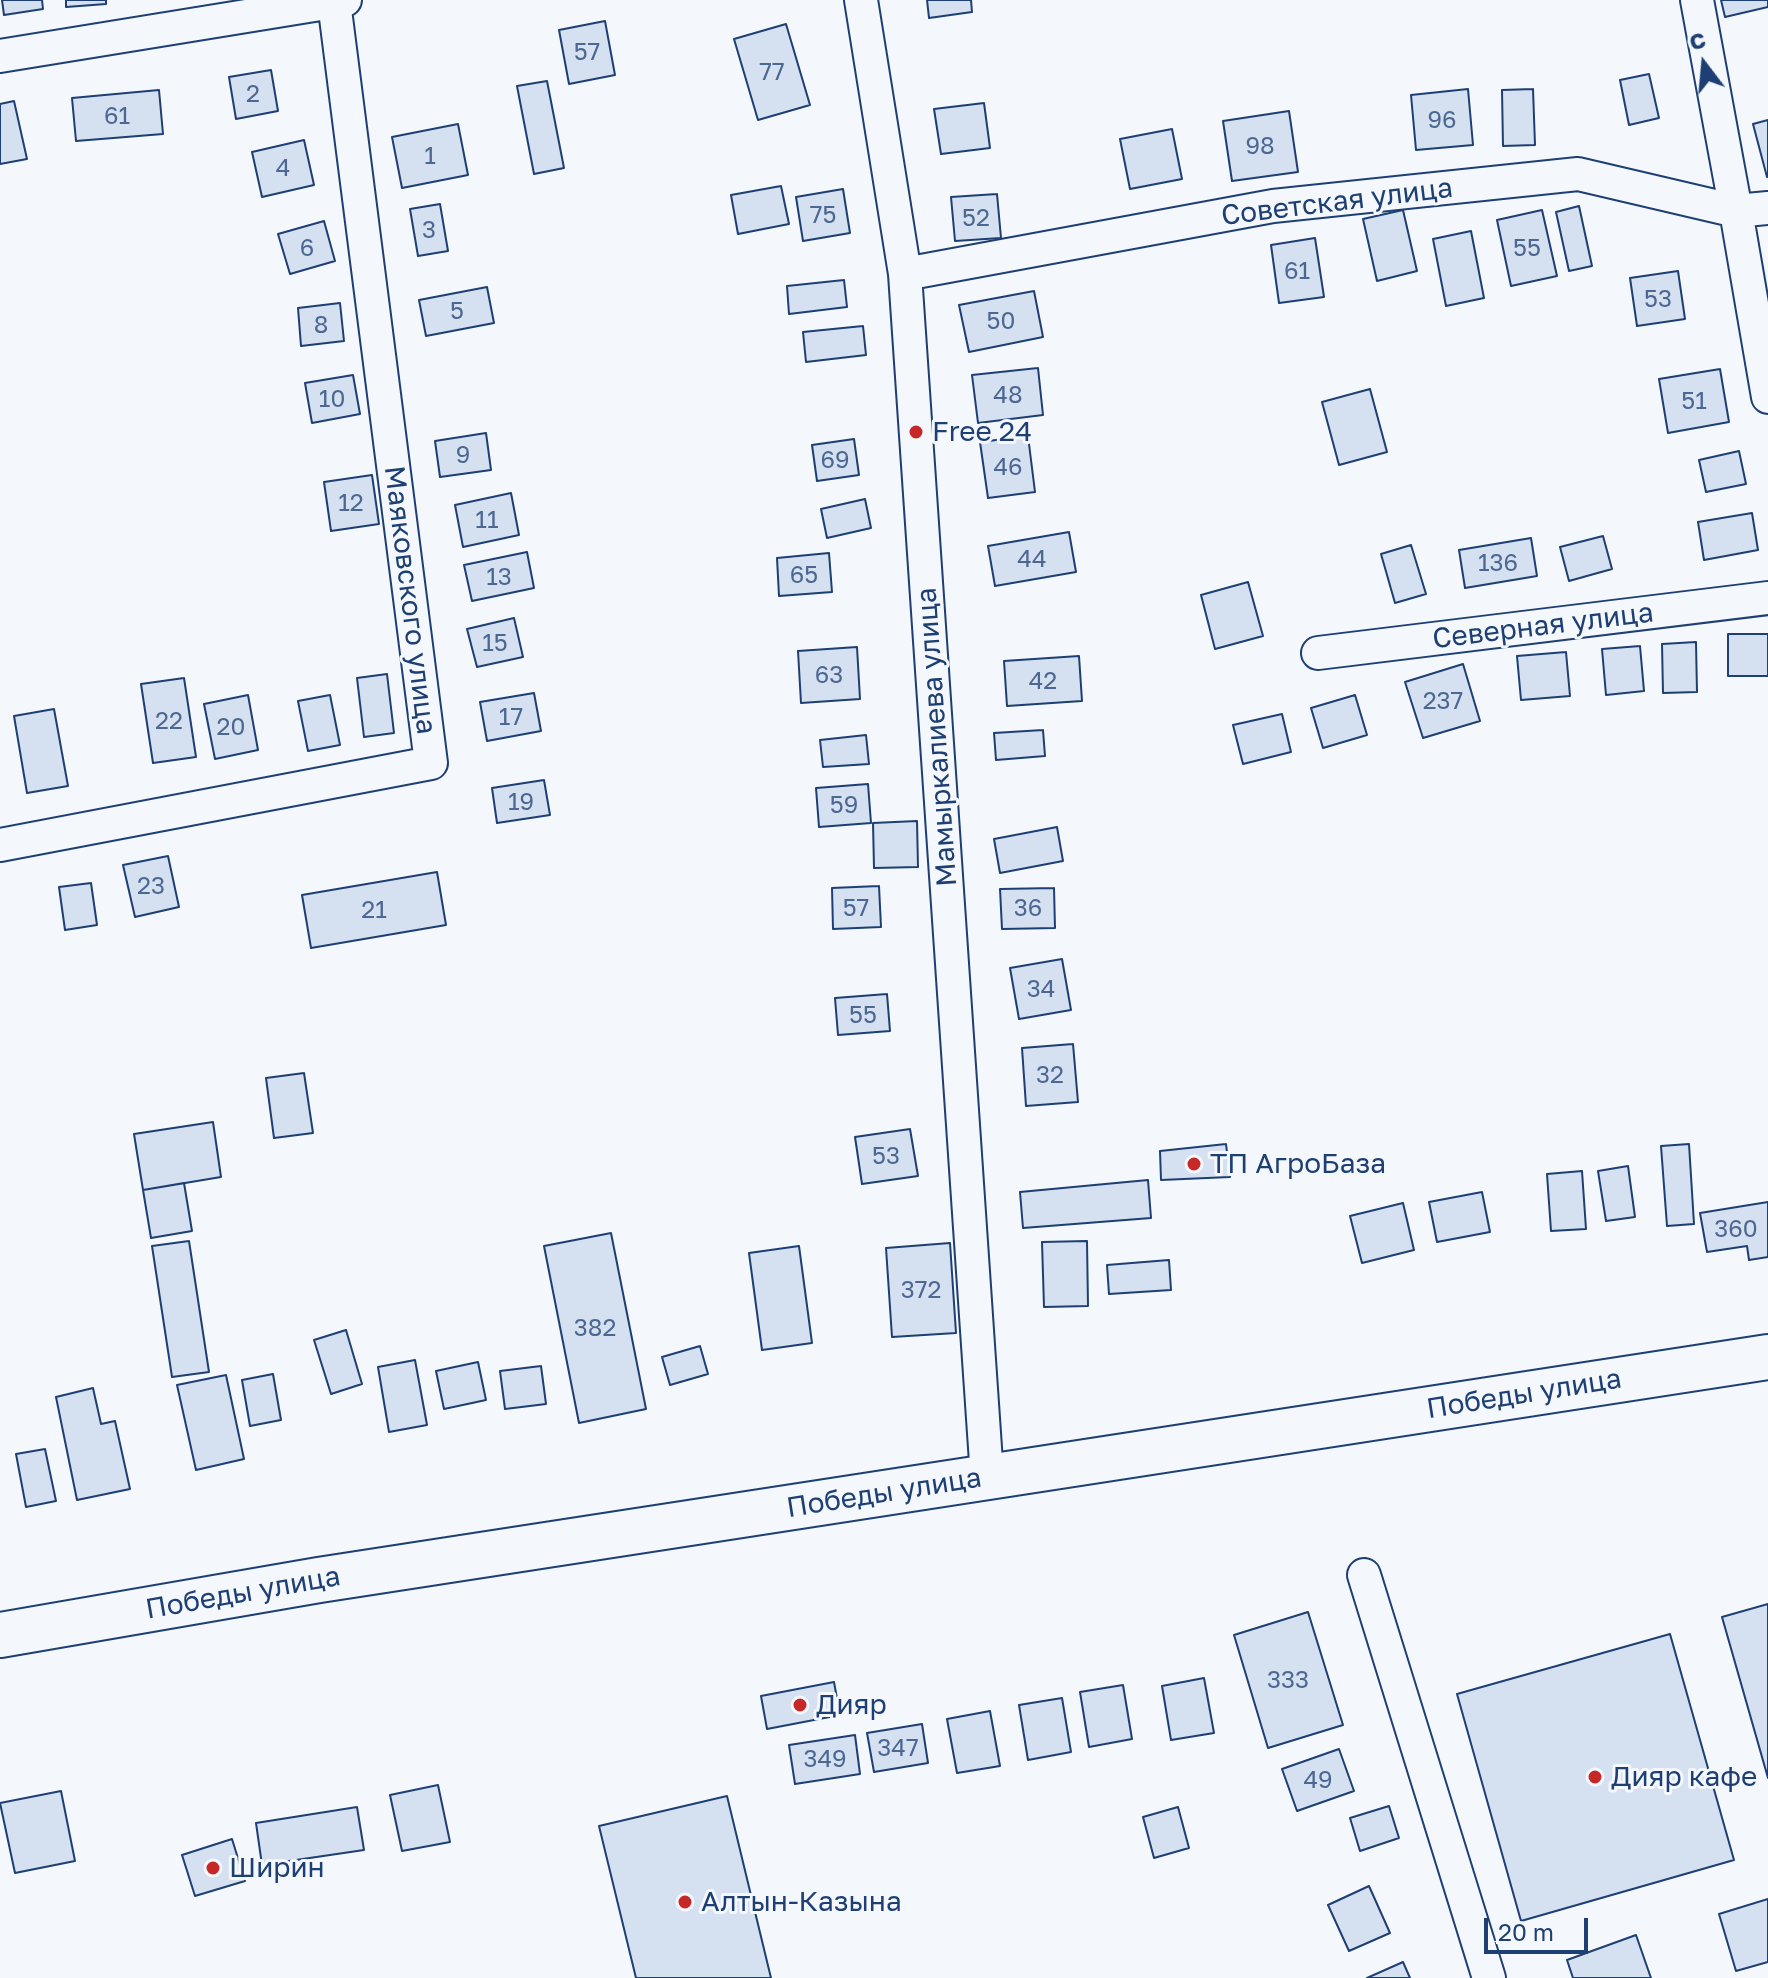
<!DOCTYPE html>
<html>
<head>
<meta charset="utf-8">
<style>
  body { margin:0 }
  #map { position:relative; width:1768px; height:1978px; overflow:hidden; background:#f4f7fb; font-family:"Golos Text",sans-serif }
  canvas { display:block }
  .north { position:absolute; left:1664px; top:24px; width:80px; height:80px; -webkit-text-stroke:6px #f4f7fb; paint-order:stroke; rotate:344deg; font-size:22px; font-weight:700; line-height:32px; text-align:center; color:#1d3f73 }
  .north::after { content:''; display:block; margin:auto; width:28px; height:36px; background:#1d3f73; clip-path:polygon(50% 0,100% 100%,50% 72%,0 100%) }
  .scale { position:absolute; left:1484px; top:1918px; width:104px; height:36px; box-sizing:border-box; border:4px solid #1d3f73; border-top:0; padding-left:10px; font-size:24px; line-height:28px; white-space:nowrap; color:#1d3f73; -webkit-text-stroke:6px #f4f7fb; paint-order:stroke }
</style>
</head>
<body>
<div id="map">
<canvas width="1768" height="1978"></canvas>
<div class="north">С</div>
<div class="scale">20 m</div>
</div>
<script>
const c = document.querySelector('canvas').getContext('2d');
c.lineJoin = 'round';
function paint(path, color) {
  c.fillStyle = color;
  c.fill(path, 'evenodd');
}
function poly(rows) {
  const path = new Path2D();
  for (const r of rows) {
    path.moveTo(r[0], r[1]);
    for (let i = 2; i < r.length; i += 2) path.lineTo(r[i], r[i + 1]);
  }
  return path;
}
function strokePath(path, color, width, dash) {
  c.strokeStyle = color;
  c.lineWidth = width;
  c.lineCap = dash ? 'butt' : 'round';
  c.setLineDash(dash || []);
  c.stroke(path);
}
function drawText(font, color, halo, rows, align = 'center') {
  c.font = font + ' "Golos Text",sans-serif';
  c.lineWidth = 6;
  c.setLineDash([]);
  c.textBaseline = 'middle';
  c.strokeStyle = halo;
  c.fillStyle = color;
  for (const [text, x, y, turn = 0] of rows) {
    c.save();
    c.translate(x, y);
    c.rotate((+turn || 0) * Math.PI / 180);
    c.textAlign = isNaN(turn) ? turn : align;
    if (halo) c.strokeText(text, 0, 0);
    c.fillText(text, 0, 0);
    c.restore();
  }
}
const building = poly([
  [2,0,42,0,43,9,4,15,2,0],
  [66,0,106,0,106,4,66,7,66,0],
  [927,0,971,0,972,12,929,18,927,0],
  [1721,0,1768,0,1768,7,1725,17,1721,0],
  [605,21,615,75,569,84,559,30,605,21],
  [786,24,810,105,758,120,734,39,786,24],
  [271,70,278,111,236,119,229,77,271,70],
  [1649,74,1659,118,1629,125,1620,80,1649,74],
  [547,81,564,168,534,174,517,86,547,81],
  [1468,89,1473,145,1416,150,1411,95,1468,89],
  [1533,89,1535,145,1503,146,1502,90,1533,89],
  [159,90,163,134,76,141,72,98,159,90],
  [14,101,27,159,0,164,0,104,14,101],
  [984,103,990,148,941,154,934,109,984,103],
  [1289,111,1298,172,1232,181,1223,121,1289,111],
  [1768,120,1768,176,1767,177,1753,124,1768,120],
  [458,124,468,175,402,188,392,137,458,124],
  [1172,129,1182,179,1130,189,1120,139,1172,129],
  [304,140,314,185,262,197,252,152,304,140],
  [781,186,789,224,738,234,731,195,781,186],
  [843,189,850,233,803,241,796,197,843,189],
  [997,194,1001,238,955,241,951,197,997,194],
  [440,204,448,251,418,256,410,209,440,204],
  [1579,206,1592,266,1569,271,1556,212,1579,206],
  [1403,210,1417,271,1377,281,1363,219,1403,210],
  [1542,210,1557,276,1511,286,1497,220,1542,210],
  [324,221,335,261,290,274,278,234,324,221],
  [1471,231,1484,298,1446,306,1433,239,1471,231],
  [1315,238,1324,297,1279,303,1271,245,1315,238],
  [1678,271,1685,319,1637,326,1630,278,1678,271],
  [844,280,847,307,789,314,787,286,844,280],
  [487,287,494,323,426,336,419,300,487,287],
  [1034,291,1043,337,969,352,959,305,1034,291],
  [340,303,344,341,301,346,298,308,340,303],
  [863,326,866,355,806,362,803,332,863,326],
  [1038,368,1043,415,978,423,972,375,1038,368],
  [1720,369,1729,422,1668,433,1659,379,1720,369],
  [353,375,360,414,312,423,305,383,353,375],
  [1370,389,1387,452,1339,465,1322,402,1370,389],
  [486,433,491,470,440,477,435,441,486,433],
  [1028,436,1035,492,988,498,980,442,1028,436],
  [854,439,859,475,817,481,812,445,854,439],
  [1739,451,1746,484,1706,492,1699,460,1739,451],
  [372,475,379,524,331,531,324,482,372,475],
  [511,493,519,535,463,547,455,505,511,493],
  [865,499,871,528,827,538,821,509,865,499],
  [1752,513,1758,550,1704,560,1698,522,1752,513],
  [1069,532,1076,572,995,586,988,546,1069,532],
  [1603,536,1612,569,1569,581,1560,547,1603,536],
  [1531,538,1537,576,1465,588,1459,550,1531,538],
  [1411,545,1426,594,1395,603,1381,554,1411,545],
  [527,552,534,588,472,601,464,565,527,552],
  [829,553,832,592,779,596,777,558,829,553],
  [1248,582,1263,636,1215,649,1201,595,1248,582],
  [514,618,523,657,477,667,467,629,514,618],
  [1728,634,1768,634,1768,676,1728,676,1728,634],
  [1696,642,1697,692,1663,693,1662,644,1696,642],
  [1640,646,1644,691,1606,695,1602,649,1640,646],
  [857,647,860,699,801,703,798,651,857,647],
  [1566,652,1570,696,1521,700,1517,656,1566,652],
  [1079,656,1082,701,1007,706,1004,661,1079,656],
  [1463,664,1480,721,1423,738,1405,682,1463,664],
  [387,674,394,733,364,737,357,678,387,674],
  [184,678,196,757,153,763,141,684,184,678],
  [534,693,541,731,487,741,480,702,534,693],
  [248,695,258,750,215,759,204,704,248,695],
  [330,695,340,745,308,751,298,701,330,695],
  [1355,695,1367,735,1323,748,1311,708,1355,695],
  [54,709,68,786,27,793,14,716,54,709],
  [1282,714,1291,752,1243,764,1233,725,1282,714],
  [1043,730,1045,756,996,760,994,733,1043,730],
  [866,735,869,764,823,767,820,740,866,735],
  [544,780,550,815,497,823,492,788,544,780],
  [868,784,871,823,819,827,816,788,868,784],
  [917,821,918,867,874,868,873,823,917,821],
  [1057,827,1063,861,1000,873,994,839,1057,827],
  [168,856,179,907,135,917,123,865,168,856],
  [437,872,446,925,311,948,302,895,437,872],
  [91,883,97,925,65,930,59,887,91,883],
  [879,886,881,927,833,929,832,888,879,886],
  [1054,888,1055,928,1002,929,1000,889,1054,888],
  [1062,959,1071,1010,1019,1019,1010,968,1062,959],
  [887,994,890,1031,838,1035,835,998,887,994],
  [1073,1044,1078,1102,1026,1106,1022,1048,1073,1044],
  [304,1073,313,1133,274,1138,266,1078,304,1073],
  [213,1122,221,1177,143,1190,134,1134,213,1122],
  [910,1129,918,1176,862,1184,855,1137,910,1129],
  [1226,1144,1230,1177,1161,1180,1160,1151,1226,1144],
  [1689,1144,1694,1224,1667,1226,1661,1146,1689,1144],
  [1628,1166,1635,1217,1606,1221,1598,1171,1628,1166],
  [1582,1171,1586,1229,1551,1231,1547,1174,1582,1171],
  [1148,1180,1151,1218,1023,1228,1020,1192,1148,1180],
  [184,1183,192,1231,151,1238,143,1190,184,1183],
  [1482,1192,1490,1232,1437,1242,1429,1202,1482,1192],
  [1768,1202,1768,1257,1749,1260,1747,1246,1707,1252,1700,1213,1768,1202],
  [1403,1203,1414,1250,1362,1263,1350,1216,1403,1203],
  [611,1233,646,1409,579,1423,544,1246,611,1233],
  [189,1241,209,1372,172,1377,152,1246,189,1241],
  [1087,1241,1088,1306,1044,1307,1042,1242,1087,1241],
  [950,1243,956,1333,892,1337,886,1248,950,1243],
  [799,1246,812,1343,762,1350,749,1253,799,1246],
  [1169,1260,1171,1290,1109,1294,1107,1265,1169,1260],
  [346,1330,362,1384,331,1394,314,1340,346,1330],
  [700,1346,708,1374,670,1385,662,1357,700,1346],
  [415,1360,427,1425,389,1432,378,1367,415,1360],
  [478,1362,486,1400,444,1409,436,1371,478,1362],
  [541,1366,546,1404,505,1409,500,1371,541,1366],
  [273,1374,281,1420,250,1426,242,1380,273,1374],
  [226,1375,244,1459,196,1470,177,1385,226,1375],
  [93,1388,101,1424,115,1421,130,1489,77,1500,56,1397,93,1388],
  [45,1449,56,1501,26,1507,16,1454,45,1449],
  [1768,1604,1768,1778,1722,1617,1768,1604],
  [1308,1612,1343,1725,1268,1748,1234,1635,1308,1612],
  [1670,1634,1734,1860,1521,1921,1457,1694,1670,1634],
  [1204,1678,1214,1733,1171,1740,1162,1686,1204,1678],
  [834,1682,840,1715,767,1729,761,1696,834,1682],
  [1123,1685,1132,1739,1089,1747,1080,1692,1123,1685],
  [1062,1698,1071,1752,1028,1760,1019,1705,1062,1698],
  [990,1711,1000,1766,957,1773,947,1719,990,1711],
  [922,1724,928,1763,874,1772,867,1733,922,1724],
  [855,1735,860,1774,795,1784,789,1745,855,1735],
  [1339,1749,1354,1791,1297,1811,1282,1769,1339,1749],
  [438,1785,450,1842,402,1851,390,1795,438,1785],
  [61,1791,75,1861,15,1873,0,1803,61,1791],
  [727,1796,771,1978,636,1978,599,1826,727,1796],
  [1389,1806,1399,1838,1360,1851,1350,1818,1389,1806],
  [357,1807,364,1850,262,1865,256,1823,357,1807],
  [1178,1807,1189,1848,1154,1858,1143,1817,1178,1807],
  [232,1839,245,1881,195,1896,182,1855,232,1839],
  [1369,1886,1390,1933,1349,1951,1328,1905,1369,1886],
  [1768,1899,1768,1962,1736,1971,1719,1914,1768,1899],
  [1636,1935,1651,1978,1573,1978,1567,1960,1636,1935],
  [1403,1962,1410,1978,1367,1978,1403,1962]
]);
paint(building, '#d5e0f0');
strokePath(building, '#1d3f73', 2);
const street = poly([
  [861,0,905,274,987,1477],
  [1697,0,1736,211,1768,397],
  [0,56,345,0],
  [905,274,1273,206,1578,174,1736,211,1768,208],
  [1318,653,1768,598],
  [0,845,431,763,334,2],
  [1364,1575,1489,1978]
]);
const primary = poly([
  [0,1635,319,1580,1768,1357]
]);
strokePath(street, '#1d3f73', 36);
strokePath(primary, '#1d3f73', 48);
strokePath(street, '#f4f7fb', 32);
strokePath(primary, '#f4f7fb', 44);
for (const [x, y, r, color] of [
  [916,432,8,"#c62828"],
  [1194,1164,8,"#c62828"],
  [800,1705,8,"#c62828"],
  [1595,1777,8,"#c62828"],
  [213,1868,8,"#c62828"],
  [685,1902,8,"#c62828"]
]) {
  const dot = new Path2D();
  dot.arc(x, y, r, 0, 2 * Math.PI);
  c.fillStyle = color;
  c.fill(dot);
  strokePath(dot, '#f4f7fb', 3);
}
drawText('24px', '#4b6792', null, [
  ["57",587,52],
  ["77",772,72],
  ["2",253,94],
  ["61",117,116],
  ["96",1442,120],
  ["98",1260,146],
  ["1",430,156],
  ["4",283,168],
  ["75",823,215],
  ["52",976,218],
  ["3",429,230],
  ["6",307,248],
  ["55",1527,248],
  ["61",1297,271],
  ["53",1658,299],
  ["5",457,311],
  ["50",1001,321],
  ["8",321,325],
  ["48",1008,395],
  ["10",332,399],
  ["51",1694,401],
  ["9",463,455],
  ["69",835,460],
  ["46",1008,467],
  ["12",351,503],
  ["11",487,520],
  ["44",1032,559],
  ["136",1498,563],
  ["65",804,575],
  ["13",499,577],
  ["15",495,643],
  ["63",829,675],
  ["42",1043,681],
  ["237",1443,701],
  ["17",511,717],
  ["22",169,721],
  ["20",231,727],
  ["19",521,802],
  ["59",844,805],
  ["23",151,886],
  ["57",856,908],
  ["36",1028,908],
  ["21",374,910],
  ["34",1041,989],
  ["55",863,1015],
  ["32",1050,1075],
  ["53",886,1156],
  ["360",1736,1229],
  ["372",921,1290],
  ["382",595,1328],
  ["333",1288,1680],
  ["347",898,1748],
  ["349",825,1759],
  ["49",1318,1780]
]);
drawText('28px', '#1d3f73', '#f4f7fb', [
  ["Советская улица",1337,202,-7],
  ["Маяковского улица",410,600,83],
  ["Северная улица",1543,626,-7],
  ["Мамыркалиева улица",937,737,-94],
  ["Победы улица",1524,1394,-9],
  ["Победы улица",884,1493,-9],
  ["Победы улица",243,1593,-10]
]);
drawText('28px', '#1d3f73', '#f4f7fb', [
  ["Free 24",932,432],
  ["ТП АгроБаза",1210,1164],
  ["Дияр",816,1705],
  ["Дияр кафе",1611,1777],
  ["Ширин",229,1868],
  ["Алтын-Казына",701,1902]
], 'left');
</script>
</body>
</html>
